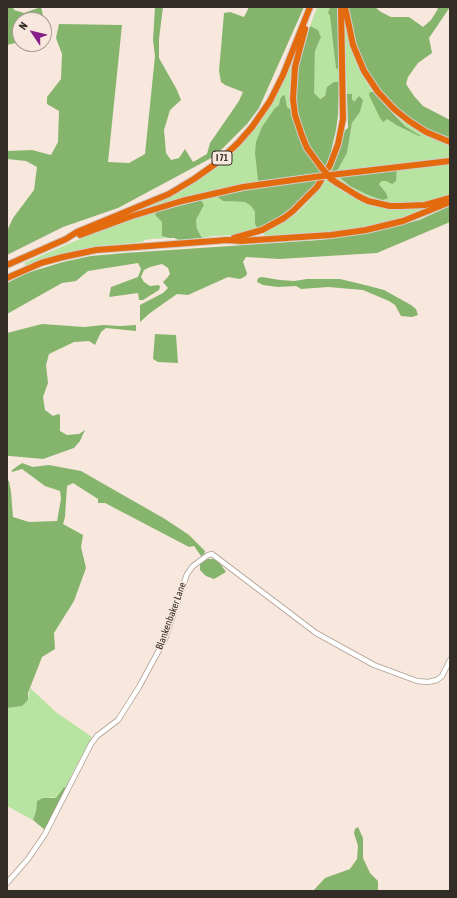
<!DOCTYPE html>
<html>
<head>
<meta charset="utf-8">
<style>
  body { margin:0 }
  #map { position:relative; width:457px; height:898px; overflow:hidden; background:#f8e7dc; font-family:"Asap Condensed",sans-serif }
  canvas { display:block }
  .frame { position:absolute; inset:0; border:8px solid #332d28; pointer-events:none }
  .north { position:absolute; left:12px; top:12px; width:40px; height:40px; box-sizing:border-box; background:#f8e7dc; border:1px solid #a99d94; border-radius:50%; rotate:305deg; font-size:11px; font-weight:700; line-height:16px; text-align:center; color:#332d28 }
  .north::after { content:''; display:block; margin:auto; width:14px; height:18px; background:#862088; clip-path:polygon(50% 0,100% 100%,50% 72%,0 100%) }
</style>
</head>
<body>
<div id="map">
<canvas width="457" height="898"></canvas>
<div class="frame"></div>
<div class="north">N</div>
</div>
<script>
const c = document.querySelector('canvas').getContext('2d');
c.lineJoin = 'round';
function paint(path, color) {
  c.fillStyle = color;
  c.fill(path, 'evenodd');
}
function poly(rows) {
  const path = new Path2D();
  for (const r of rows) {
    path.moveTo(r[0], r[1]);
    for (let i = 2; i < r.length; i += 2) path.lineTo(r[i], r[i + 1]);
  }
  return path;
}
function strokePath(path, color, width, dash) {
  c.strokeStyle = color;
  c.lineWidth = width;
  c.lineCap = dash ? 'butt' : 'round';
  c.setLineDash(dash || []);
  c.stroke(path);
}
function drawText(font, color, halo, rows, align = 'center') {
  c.font = font + ' "Asap Condensed",sans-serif';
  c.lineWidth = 3;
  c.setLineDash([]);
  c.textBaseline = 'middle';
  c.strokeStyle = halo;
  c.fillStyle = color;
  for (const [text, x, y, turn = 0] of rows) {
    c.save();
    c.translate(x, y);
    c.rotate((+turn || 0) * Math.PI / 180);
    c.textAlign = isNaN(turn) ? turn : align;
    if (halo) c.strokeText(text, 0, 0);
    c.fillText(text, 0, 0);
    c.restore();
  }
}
paint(poly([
  [317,7,330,7,328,13,330,16,340,71,339,82,328,87,325,96,319,99,314,93,314,75,315,51,321,37,318,30,310,26],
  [346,30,358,67,362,75,373,92,370,92,387,119,398,126,421,136,405,126,397,117,398,116,414,128,430,137,450,146,450,158,337,171,347,153,352,123,360,112,352,99,352,94,347,94,344,31],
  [290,68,291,68,289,99,291,110,287,107,285,96,280,99,279,105,275,108,255,154,258,181,181,198,132,213,175,194,189,185,226,159,246,138,260,121,280,89],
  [450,164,450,196,417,204,399,205,377,201,365,197,335,178,339,177,350,186,386,193,379,184,382,181,386,181,392,184,397,175,397,170],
  [327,179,345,193,369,204,389,208,402,209,413,209,433,206,397,220,369,227,367,226,328,233,264,236,264,233,297,213,310,200],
  [216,196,223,201,245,202,251,206,255,212,255,224,257,228,236,235,213,236,202,238,197,229,196,220,204,205,201,200],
  [156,212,155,215,162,222,162,236,169,238,152,239,144,240,143,242,101,246,82,249,46,258,26,266,24,263,96,232],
  [30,688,57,713,92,737,73,772,66,788,64,787,56,798,53,797,37,801,36,811,33,820,7,806,7,708,22,706,28,700]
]), '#b7e4a0');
paint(poly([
  [7,7,13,7,14,10,24,13,41,7,43,16,42,20,20,20,20,42,7,45],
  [155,7,163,7,159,39,159,58,177,90,181,100,170,110,164,130,166,153,171,160,179,158,185,149,193,162,207,154,210,143,239,101,243,92,225,85,221,82,219,71,224,13,230,12,244,17,249,7,304,7,259,108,247,124,215,156,118,208,63,227,7,255,7,231,13,218,34,190,37,167,26,161,7,159,7,151,32,150,51,155,58,142,59,111,47,104,47,97,61,79,62,54,56,38,59,24,122,25,108,162,129,163,145,154,155,56,153,40],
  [330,7,337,7,340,71,336,68,330,16,328,13],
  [348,7,375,7,381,12,391,17,409,17,423,27,431,20,438,9,436,7,450,7,429,38,432,53,418,63,408,77,406,84,414,96,423,106,450,120,450,138,436,134,414,122,389,101,363,65,352,36],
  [310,26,318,30,321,37,315,51,314,93,320,99,325,96,327,87,334,82,339,82,338,115,336,130,331,151,332,154,325,168,309,146,303,135,296,106,297,72],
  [370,92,373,92,384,104,405,126,421,136,419,136,398,126,387,119,383,122,380,118,369,95],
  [347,94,352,94,352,99,354,102,359,96,363,100,360,112,352,123,347,153,337,171,331,172,337,157,345,130,348,128],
  [283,95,285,96,287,107,291,110,298,135,304,147,322,173,258,181,255,154,256,142,262,127,275,108,279,105,280,99],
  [397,170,396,181,392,184,386,181,382,181,379,184,386,193,388,198,386,199,382,200,366,194,350,186,339,177],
  [319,179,308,194,287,212,277,219,257,228,255,224,255,212,251,206,245,202,223,201,216,196,286,183,309,182,310,181],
  [201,200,204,205,196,220,197,229,202,238,179,240,174,238,169,238,162,236,162,222,155,215,156,212],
  [450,206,450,222,377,253,279,259,246,257,243,262,247,273,246,276,240,279,228,277,188,295,177,294,150,313,140,322,140,305,163,293,168,288,163,282,167,278,170,274,168,268,162,264,150,267,144,270,141,277,144,282,150,286,159,285,160,287,159,290,143,300,139,300,138,293,109,297,111,287,138,277,141,269,138,263,88,271,76,281,62,283,7,314,7,283,27,273,63,262,91,256,125,253,320,240,356,235,389,228,419,220],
  [262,277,280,280,294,281,307,279,340,279,369,286,384,290,411,305,416,309,418,315,412,317,401,316,395,305,389,301,363,290,328,287,301,289,296,286,278,287,263,285,257,282,258,278],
  [42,324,84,327,103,325,120,326,136,325,136,331,106,328,101,332,95,345,89,341,74,342,49,354,46,365,48,383,43,397,45,410,53,416,58,414,60,415,60,431,67,435,79,434,85,430,80,441,74,448,60,453,43,459,10,456,7,456,7,333],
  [155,334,176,335,178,363,158,362,153,359],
  [22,463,33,467,49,465,81,471,165,519,189,535,205,551,204,554,201,556,194,546,189,547,105,503,98,503,98,499,73,483,67,486,65,517,63,524,83,535,81,547,86,568,74,601,54,633,55,649,42,657,28,693,28,700,22,706,7,708,7,480,9,481,11,492,13,517,29,522,57,521,61,499,60,491,45,486,22,469,12,472,12,470],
  [208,559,213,559,219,562,226,572,214,579,206,576,200,570,200,563],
  [64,787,66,788,45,830,33,820,36,811,37,801,43,798,56,798],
  [358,827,363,838,363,858,370,873,378,881,378,891,313,891,325,878,350,869,357,859,358,846,354,833,355,829]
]), '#85b56d');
const minor = poly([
  [7,883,28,859,45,834,91,744,97,736,118,720,139,687,165,639,187,574,193,566,208,555,212,554,316,633,374,665,417,681,428,682,437,680,442,676,450,660]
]);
const highway = poly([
  [345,7,353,45,364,71,378,92,394,109,409,121,426,132,450,142],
  [305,29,295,67,293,99,295,115,302,136,307,148,321,167],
  [339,174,450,161],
  [337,183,358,196,368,201,390,206,401,206,425,205,450,198],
  [80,235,132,216,182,201,243,187,315,177],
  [234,238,262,230,284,218,293,211,317,187,330,165,338,144,343,119,341,7],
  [7,265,66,239,77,232,169,194,194,179,218,162,238,143,252,127,270,101,283,75,310,7],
  [7,278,41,263,63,257,96,250,227,240,241,241,331,235,366,230,403,221,450,202]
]);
strokePath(minor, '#ad9d93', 6);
strokePath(highway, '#cecdcb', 8);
strokePath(minor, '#fff', 4.5);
strokePath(highway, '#e46a0e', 6);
const highwayBridge = poly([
  [321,167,331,179,337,183],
  [315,177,339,174]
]);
strokePath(highwayBridge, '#cecdcb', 8, []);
strokePath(highwayBridge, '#e46a0e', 6);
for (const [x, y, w] of [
  [222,158,20]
]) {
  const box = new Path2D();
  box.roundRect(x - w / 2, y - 7, w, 14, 3);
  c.fillStyle = '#f8e7dc';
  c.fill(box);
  strokePath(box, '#332d28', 1);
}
drawText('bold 9px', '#332d28', null, [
  ["I 71",222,158]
]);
drawText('10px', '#332d28', '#f8e7dc', [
  ["Blankenbaker Lane",171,616,-70]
]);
</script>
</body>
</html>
